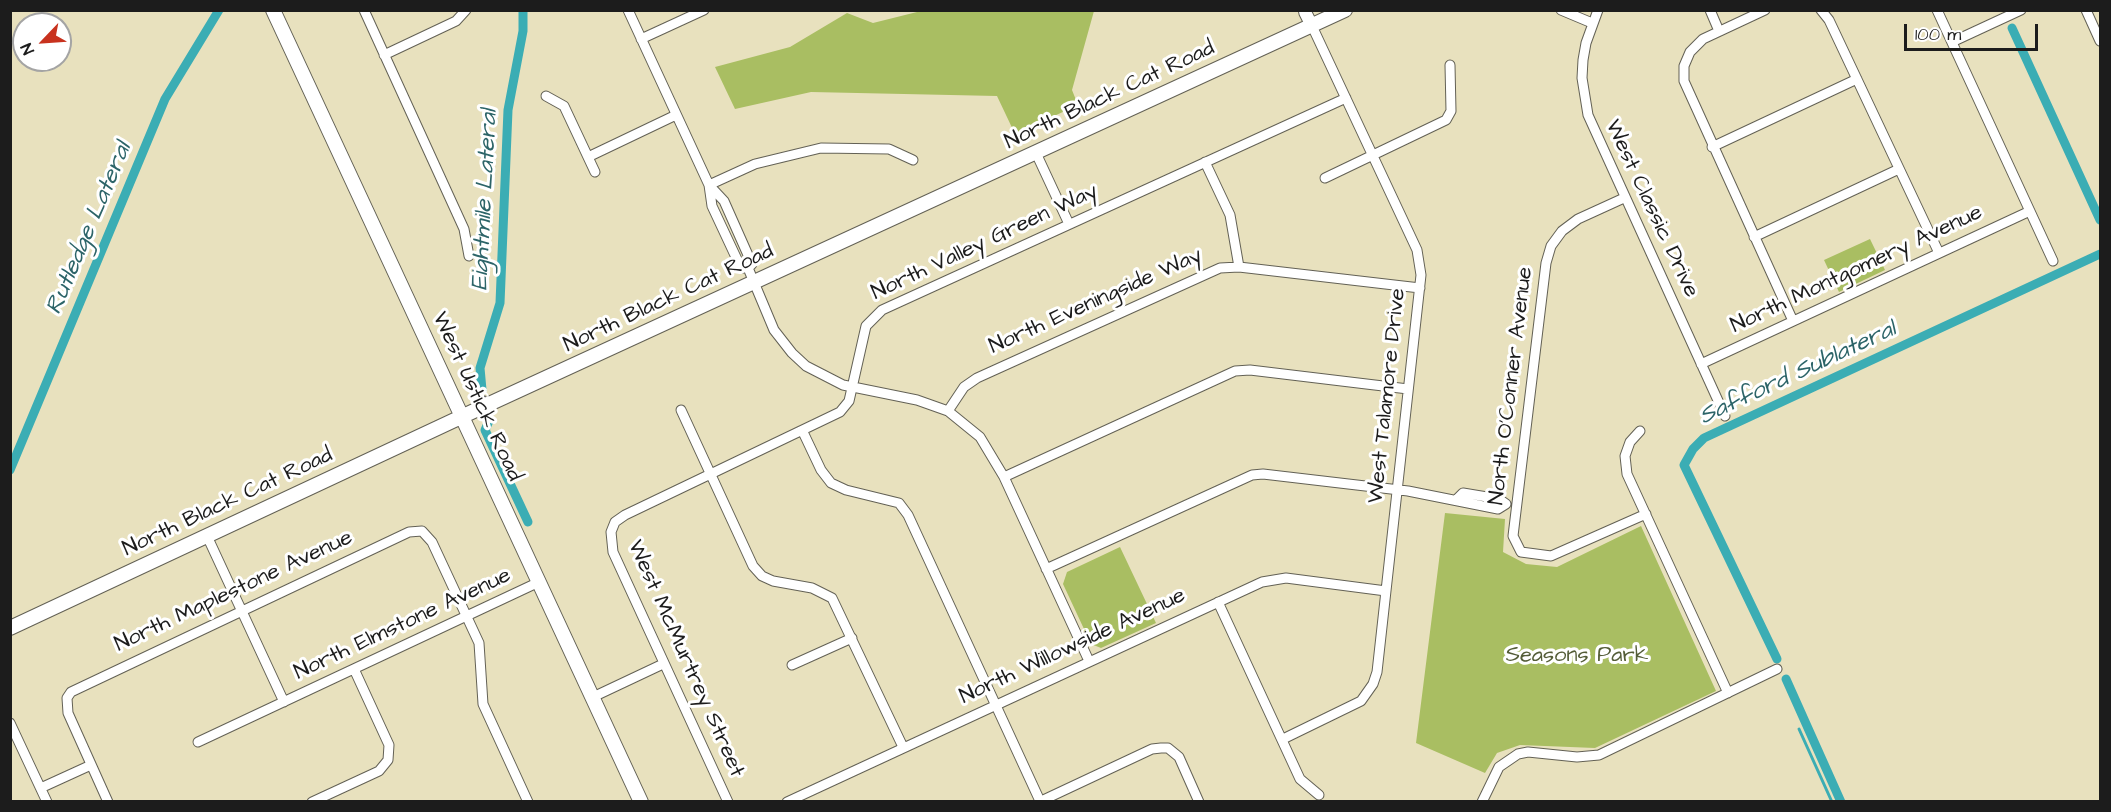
<!DOCTYPE html>
<html>
<head>
<meta charset="utf-8">
<style>
  body { margin:0 }
  #map { position:relative; width:2111px; height:812px; overflow:hidden; background:#e8e1be; font-family:"Architects Daughter",sans-serif }
  canvas { display:block }
  .frame { position:absolute; inset:0; border:12px solid #1c1c1c; pointer-events:none }
  .north { position:absolute; left:12px; top:12px; width:60px; height:60px; box-sizing:border-box; background:#fff; border:2px solid #a4a4a4; border-radius:50%; rotate:245deg; font-size:16px; font-weight:700; line-height:24px; text-align:center; color:#1c1c1c }
  .north::after { content:''; display:block; margin:auto; width:21px; height:27px; background:#c8321e; clip-path:polygon(50% 0,100% 100%,50% 72%,0 100%) }
  .scale { position:absolute; left:1904px; top:24px; width:134px; height:27px; box-sizing:border-box; border:3px solid #1c1c1c; border-top:0; padding-left:8px; font-size:18px; line-height:21px; white-space:nowrap; color:#1c1c1c; -webkit-text-stroke:4px #fff; paint-order:stroke }
</style>
</head>
<body>
<div id="map">
<canvas width="2111" height="812"></canvas>
<div class="frame"></div>
<div class="north">N</div>
<div class="scale">100 m</div>
</div>
<script>
const c = document.querySelector('canvas').getContext('2d');
c.lineJoin = 'round';
function paint(path, color) {
  c.fillStyle = color;
  c.fill(path, 'evenodd');
}
function poly(rows) {
  const path = new Path2D();
  for (const r of rows) {
    path.moveTo(r[0], r[1]);
    for (let i = 2; i < r.length; i += 2) path.lineTo(r[i], r[i + 1]);
  }
  return path;
}
function strokePath(path, color, width, dash) {
  c.strokeStyle = color;
  c.lineWidth = width;
  c.lineCap = dash ? 'butt' : 'round';
  c.setLineDash(dash || []);
  c.stroke(path);
}
function drawText(font, color, halo, rows, align = 'center') {
  c.font = font + ' "Architects Daughter",sans-serif';
  c.lineWidth = 6;
  c.setLineDash([]);
  c.textBaseline = 'middle';
  c.strokeStyle = halo;
  c.fillStyle = color;
  for (const [text, x, y, turn = 0] of rows) {
    c.save();
    c.translate(x, y);
    c.rotate((+turn || 0) * Math.PI / 180);
    c.textAlign = isNaN(turn) ? turn : align;
    if (halo) c.strokeText(text, 0, 0);
    c.fillText(text, 0, 0);
    c.restore();
  }
}
paint(poly([
  [921,11,1094,11,1072,90,1078,105,1015,134,997,96,811,92,735,109,715,67,790,47,847,13,873,23],
  [1870,239,1885,270,1839,292,1824,260],
  [1445,513,1505,519,1503,552,1526,564,1557,567,1641,526,1716,691,1595,748,1520,745,1497,753,1485,773,1416,743],
  [1120,547,1156,623,1101,648,1091,644,1063,584,1067,572]
]), '#a9be62');
strokePath(poly([
  [1799,729,1832,802]
]), '#3badb4', 3);
strokePath(poly([
  [2012,28,2100,220],
  [482,390,480,368,500,303,508,110,523,31,523,10],
  [489,421,485,430,528,522],
  [10,470,165,99,219,10],
  [1777,659,1684,465,1693,449,1704,438,2100,254],
  [1786,679,1841,802]
]), '#3badb4', 9);
const minor = poly([
  [364,10,464,229,469,256],
  [628,10,709,185,712,206,741,268,748,268,752,264,724,201,709,185],
  [1561,10,1592,23],
  [1598,10,1586,43,1583,60,1582,78,1588,115,1725,416],
  [1710,10,1719,31],
  [1765,10,1703,39,1690,52,1684,66,1684,81,1793,321],
  [1821,10,1829,20,1939,253],
  [1937,10,2053,261],
  [2086,10,2100,41],
  [641,39,704,10],
  [1952,42,2021,10],
  [384,55,456,21,466,10],
  [546,96,564,106,595,172],
  [1712,147,1857,79],
  [1036,153,1069,224],
  [588,157,676,115],
  [1205,162,1230,215,1239,267],
  [1325,178,1446,120,1451,111,1450,65],
  [709,185,755,164,821,148,889,149,913,160],
  [1624,198,1578,219,1562,231,1551,246,1546,263,1513,536,1521,552,1551,556,1646,514],
  [1754,237,1899,169],
  [748,268,774,330,792,353,806,366,843,385,917,400,948,411,980,437,1004,477,1089,661],
  [1701,364,2030,211],
  [681,410,753,566,762,576,773,581,812,588,832,598,903,747],
  [948,411,964,387,977,378,1220,268,1239,267,1420,288],
  [1640,431,1630,442,1625,456,1627,474,1728,693],
  [803,432,821,470,831,483,846,490,899,503,908,515,1040,801],
  [1004,477,1235,371,1250,370,1408,389],
  [207,536,284,702],
  [1046,569,1252,475,1263,474,1408,491,1498,509,1506,504,1499,499,1463,493,1457,499],
  [1218,602,1300,779,1319,795],
  [792,665,852,638],
  [593,697,663,664],
  [10,723,47,802],
  [1283,739,1361,701,1373,684,1377,672,1421,275,1417,250,1312,26],
  [198,742,539,582],
  [45,786,91,765],
  [108,802,68,713,67,698,71,692,409,532,422,531,432,542,479,643,483,704,528,802],
  [312,802,379,771,388,760,389,745,354,669],
  [728,802,613,552,611,532,615,522,625,515,840,412,849,401,866,326,882,310,1346,98],
  [787,802,1262,582,1286,578,1386,591],
  [1039,802,1152,749,1161,748,1168,748,1179,757,1199,802],
  [1482,802,1499,767,1518,754,1528,752,1577,757,1599,755,1777,669]
]);
const tertiary = poly([
  [1305,12,1312,26]
]);
const secondary = poly([
  [273,10,641,802],
  [10,628,476,410,1345,10]
]);
strokePath(minor, '#636155', 11);
strokePath(tertiary, '#636155', 14);
strokePath(secondary, '#636155', 16);
strokePath(minor, '#fff', 9);
strokePath(tertiary, '#fff', 12);
strokePath(secondary, '#fff', 14);
drawText('22px', '#1c1c1c', '#fff', [
  ["North Black Cat Road",1110,96,-25],
  ["West Classic Drive",1651,209,65],
  ["North Valley Green Way",985,243,-25],
  ["North Montgomery Avenue",1857,270,-25],
  ["North Black Cat Road",669,299,-25],
  ["North Eveningside Way",1096,302,-24],
  ["North O'Conner Avenue",1512,386,-83],
  ["West Talamore Drive",1388,396,-84],
  ["West Ustick Road",476,397,65],
  ["North Black Cat Road",228,503,-25],
  ["North Maplestone Avenue",234,592,-25],
  ["North Elmstone Avenue",403,625,-25],
  ["North Willowside Avenue",1073,647,-25],
  ["West McMurtrey Street",685,659,66]
]);
drawText('22px', '#545d38', '#fff', [
  ["Seasons Park",1577,656]
]);
drawText('italic 24px', '#2c6468', '#fff', [
  ["Eightmile Lateral",486,200,-87],
  ["Rutledge Lateral",90,229,-67],
  ["Safford Sublateral",1798,374,-25]
]);
</script>
</body>
</html>
